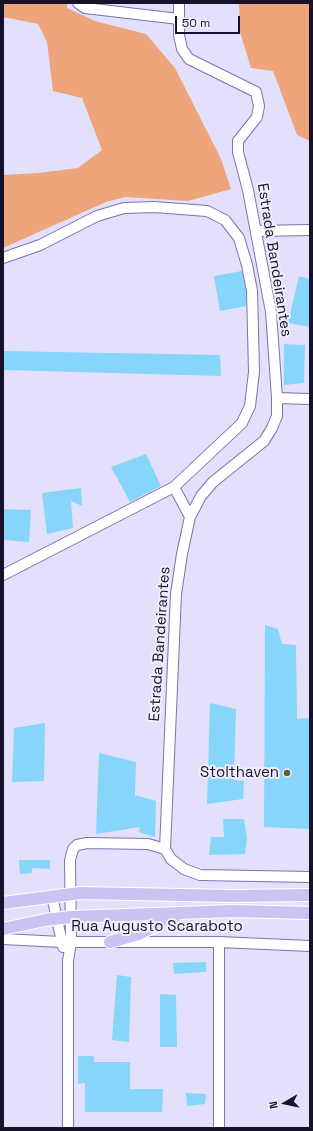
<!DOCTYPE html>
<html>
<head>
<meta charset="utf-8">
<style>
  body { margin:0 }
  #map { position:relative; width:313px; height:1131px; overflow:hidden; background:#e3e0fc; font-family:"Space Grotesk",sans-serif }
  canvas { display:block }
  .frame { position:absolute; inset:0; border:4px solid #17122a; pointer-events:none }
  .north { position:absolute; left:265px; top:1083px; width:40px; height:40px; -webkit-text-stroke:3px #f0effd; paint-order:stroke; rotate:261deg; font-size:11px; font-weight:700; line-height:16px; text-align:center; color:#17122a }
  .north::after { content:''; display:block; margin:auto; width:14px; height:18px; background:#17122a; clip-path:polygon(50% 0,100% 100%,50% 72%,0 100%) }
  .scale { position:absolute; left:175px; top:16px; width:65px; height:18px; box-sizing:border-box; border:2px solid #17122a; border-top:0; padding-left:5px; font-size:12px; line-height:14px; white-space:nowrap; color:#17122a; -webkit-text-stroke:3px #f0effd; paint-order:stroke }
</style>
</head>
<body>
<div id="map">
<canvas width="313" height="1131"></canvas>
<div class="frame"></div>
<div class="north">N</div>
<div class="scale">50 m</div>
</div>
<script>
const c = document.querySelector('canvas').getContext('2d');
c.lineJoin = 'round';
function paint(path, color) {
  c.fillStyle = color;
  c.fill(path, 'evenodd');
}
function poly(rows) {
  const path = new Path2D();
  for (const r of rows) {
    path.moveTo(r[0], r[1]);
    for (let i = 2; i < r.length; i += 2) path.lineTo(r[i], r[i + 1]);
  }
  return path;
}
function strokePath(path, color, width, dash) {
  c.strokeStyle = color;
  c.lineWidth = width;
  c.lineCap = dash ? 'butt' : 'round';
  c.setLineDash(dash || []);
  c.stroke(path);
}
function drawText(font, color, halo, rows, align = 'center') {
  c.font = font + ' "Space Grotesk",sans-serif';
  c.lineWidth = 4;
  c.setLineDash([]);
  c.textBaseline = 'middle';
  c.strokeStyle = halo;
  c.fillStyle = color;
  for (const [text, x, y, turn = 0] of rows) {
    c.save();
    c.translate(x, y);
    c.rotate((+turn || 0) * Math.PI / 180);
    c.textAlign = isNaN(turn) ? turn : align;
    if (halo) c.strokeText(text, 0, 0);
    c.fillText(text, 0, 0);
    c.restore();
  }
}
paint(poly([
  [3,3,67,3,67,8,95,21,146,34,175,68,221,159,231,189,188,201,125,197,106,202,3,248,3,175,39,173,78,168,102,150,82,98,53,91,47,42,38,24,3,17],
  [239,3,310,3,310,141,297,135,273,71,251,68,240,32]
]), '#eea57c');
paint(poly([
  [242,271,246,292,246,306,220,311,214,276],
  [299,276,310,279,310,327,288,323],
  [284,344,305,345,304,383,284,385],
  [3,351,220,355,221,376,3,370],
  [146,454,161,486,130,502,111,467],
  [81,488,82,506,71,501,73,528,47,534,42,493],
  [3,509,31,510,29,542,3,540],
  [265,625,278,629,282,644,296,645,297,719,310,718,310,829,264,827],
  [210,703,236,709,234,780,244,781,243,799,207,804],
  [45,723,44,781,12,782,14,728],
  [99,753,136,762,135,795,156,801,155,837,139,832,140,827,96,834],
  [223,819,244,819,247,839,245,854,209,855,211,837,224,837],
  [19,860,50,860,50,869,32,868,32,873,20,874],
  [206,962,206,972,174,974,173,963],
  [117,975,131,977,129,1042,112,1040],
  [160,994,176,995,177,1047,160,1047],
  [78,1056,94,1056,94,1062,130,1062,130,1089,163,1089,162,1112,85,1112,85,1083,78,1084],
  [186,1093,206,1094,205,1104,187,1106]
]), '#87d5fb');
const minor = poly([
  [78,3,85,8,179,19],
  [256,231,310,230],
  [3,258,40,245,97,216,124,208,154,207,207,211,225,220,239,238,247,265,252,291,254,372,250,406,242,423,174,487,3,575],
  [277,398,310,399],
  [174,487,190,517],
  [165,849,176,594,182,554,190,517,201,496,213,482,264,441,272,428,277,416,277,398,271,312,248,190,238,152,238,141,257,117,259,106,256,92,189,59,182,49,179,35,179,3],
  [52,896,63,947],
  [3,939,61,942,219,942,310,946],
  [68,1128,68,961,71,942,70,860,73,849,77,845,87,843,148,844,165,849,171,859,184,869,200,875,310,877],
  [219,1128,219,942]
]);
const major = poly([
  [3,903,80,893,233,896,310,895],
  [3,929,45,920,71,917,233,911,310,913],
  [110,942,139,934,155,926,162,921,175,917]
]);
strokePath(minor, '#7b72b0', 12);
strokePath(major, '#fff', 14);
strokePath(minor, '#fff', 10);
strokePath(major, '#cbc4f2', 12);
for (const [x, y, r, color] of [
  [287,773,4,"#5d5f2c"]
]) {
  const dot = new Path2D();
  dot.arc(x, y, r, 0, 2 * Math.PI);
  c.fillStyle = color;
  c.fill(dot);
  strokePath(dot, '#f0effd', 1.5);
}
drawText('15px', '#17122a', '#f0effd', [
  ["Estrada Bandeirantes",274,260,81],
  ["Estrada Bandeirantes",160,644,-86],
  ["Rua Augusto Scaraboto",157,927]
]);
drawText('15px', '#17122a', '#f0effd', [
  ["Stolthaven",279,773]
], 'right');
</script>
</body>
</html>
